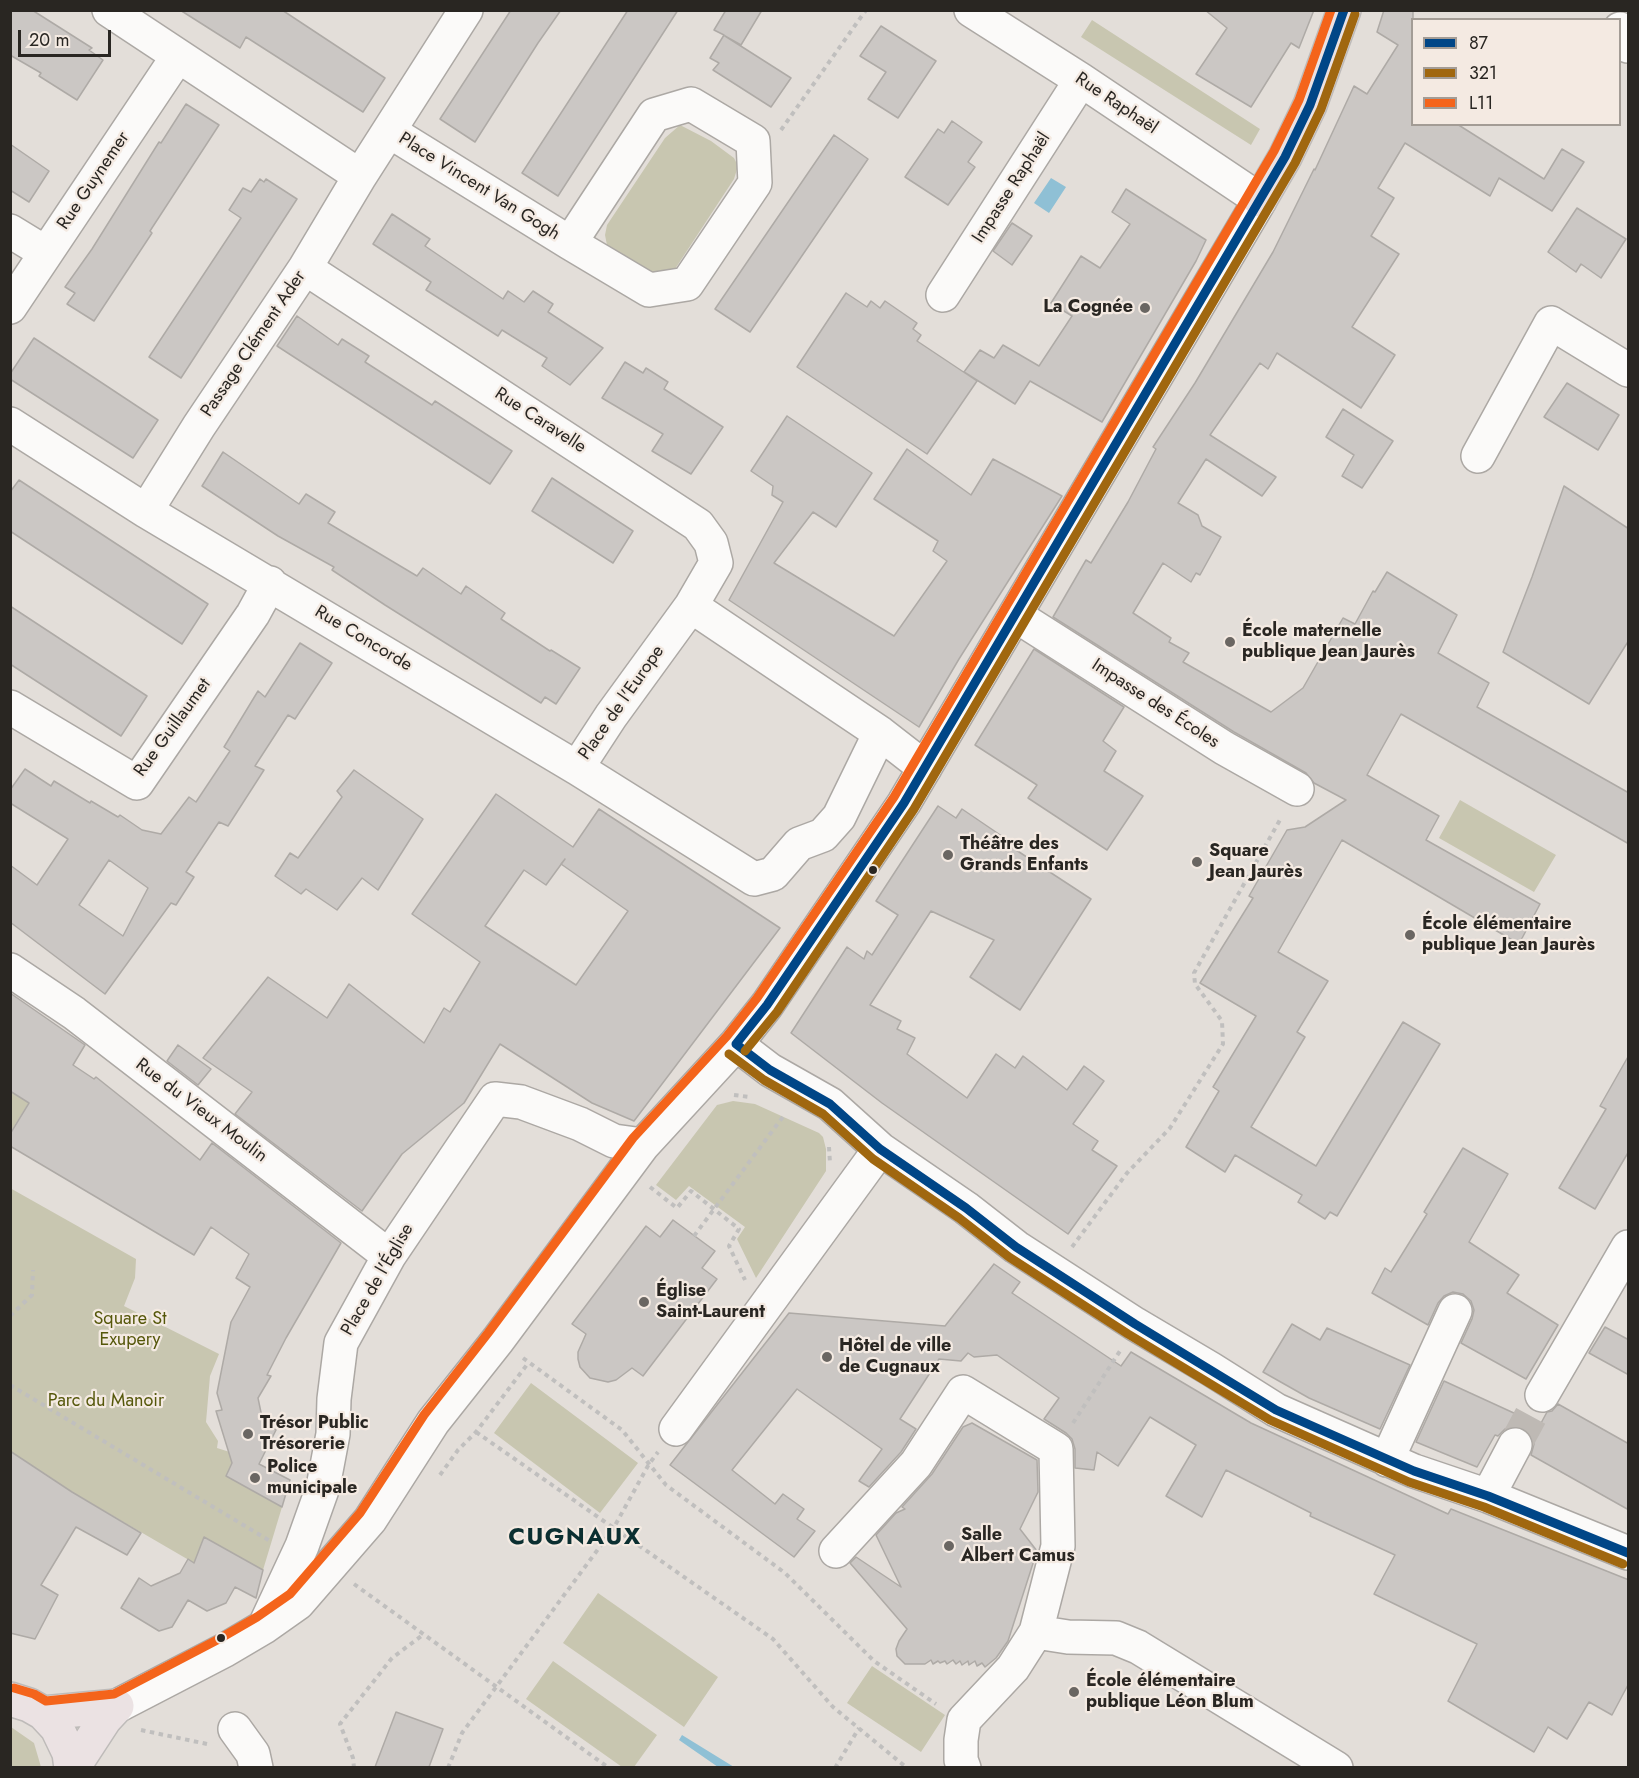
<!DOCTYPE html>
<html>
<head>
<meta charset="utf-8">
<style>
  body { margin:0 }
  #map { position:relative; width:1639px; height:1778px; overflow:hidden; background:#e3ded9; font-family:Jost,sans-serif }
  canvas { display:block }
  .frame { position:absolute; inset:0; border:12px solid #292622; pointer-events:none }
  .legend { position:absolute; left:1411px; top:18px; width:210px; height:108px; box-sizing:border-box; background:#f4eae2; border:2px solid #a39c95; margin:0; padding:8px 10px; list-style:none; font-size:18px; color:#292622 }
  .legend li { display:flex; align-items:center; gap:12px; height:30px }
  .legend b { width:30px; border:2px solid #a39c95 }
  .scale { position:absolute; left:18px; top:30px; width:93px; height:27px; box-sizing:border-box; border:3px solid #292622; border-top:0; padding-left:8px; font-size:18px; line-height:21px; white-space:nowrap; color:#292622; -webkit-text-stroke:4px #f4eae2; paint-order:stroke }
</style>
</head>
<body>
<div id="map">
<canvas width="1639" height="1778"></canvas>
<div class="frame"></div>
<ul class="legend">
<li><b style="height:8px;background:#004687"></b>87</li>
<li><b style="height:8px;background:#a0670f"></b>321</li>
<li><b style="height:8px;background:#f4641b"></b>L11</li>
</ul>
<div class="scale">20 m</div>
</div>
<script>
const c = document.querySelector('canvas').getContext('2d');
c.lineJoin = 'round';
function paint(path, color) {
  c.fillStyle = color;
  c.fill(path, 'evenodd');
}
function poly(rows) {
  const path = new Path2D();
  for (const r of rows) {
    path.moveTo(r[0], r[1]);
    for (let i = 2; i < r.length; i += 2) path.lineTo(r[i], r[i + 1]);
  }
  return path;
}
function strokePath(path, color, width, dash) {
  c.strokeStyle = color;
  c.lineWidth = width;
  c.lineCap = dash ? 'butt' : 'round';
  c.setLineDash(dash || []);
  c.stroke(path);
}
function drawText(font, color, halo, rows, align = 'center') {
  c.font = font + ' Jost,sans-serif';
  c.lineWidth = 4.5;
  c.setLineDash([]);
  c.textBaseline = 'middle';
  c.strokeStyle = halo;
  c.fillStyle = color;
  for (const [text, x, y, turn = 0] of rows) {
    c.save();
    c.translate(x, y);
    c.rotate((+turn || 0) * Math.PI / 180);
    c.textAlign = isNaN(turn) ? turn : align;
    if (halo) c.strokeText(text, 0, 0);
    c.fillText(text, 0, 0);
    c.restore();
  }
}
paint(poly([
  [1092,20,1260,129,1251,145,1081,37],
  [680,125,711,141,734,158,738,166,734,179,675,269,666,276,650,277,608,250,605,235,607,225,665,138],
  [1460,800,1556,855,1534,892,1439,838],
  [11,1091,29,1102,11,1131],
  [733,1101,755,1104,819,1133,823,1137,826,1149,826,1171,756,1278,737,1239,745,1227,689,1186,676,1200,656,1185,717,1105],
  [10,1188,136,1259,135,1278,124,1306,219,1354,210,1376,206,1422,218,1441,217,1448,236,1454,226,1476,282,1507,263,1570,205,1538,194,1563,72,1492,11,1452],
  [531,1383,638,1463,600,1513,494,1433],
  [598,1593,718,1677,684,1727,563,1643],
  [553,1661,657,1735,634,1767,622,1767,526,1699],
  [872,1666,945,1715,921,1752,847,1703],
  [11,1727,34,1743,41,1767,11,1767]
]), '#c8c6b0');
paint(poly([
  [1051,178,1066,187,1049,213,1034,203],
  [682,1735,734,1767,718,1767,679,1740]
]), '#8fc0d5');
const building = poly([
  [10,10,32,10,92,48,89,50,103,60,77,100,39,76,41,73,10,55,10,10],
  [180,10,282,10,385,78,363,112,246,37,240,48,180,10],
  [511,10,561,10,538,43,475,142,440,119,511,10],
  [628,10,678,10,558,196,522,173,628,10],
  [726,10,762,10,741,45,725,36,791,78,771,107,713,70,719,63,710,58,724,35,714,30,726,10],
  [1205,10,1314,10,1299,48,1291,43,1251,107,1196,74,1227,28,1205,10],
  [1384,10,1413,10,1413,124,1457,124,1544,179,1562,149,1584,162,1552,211,1499,178,1490,196,1405,143,1378,188,1394,198,1371,236,1399,254,1352,327,1395,355,1361,408,1277,353,1268,369,1260,363,1210,435,1276,477,1262,496,1206,459,1178,503,1198,515,1202,526,1221,537,1200,575,1196,573,1191,582,1163,563,1133,613,1171,638,1169,642,1189,653,1183,662,1271,712,1303,688,1343,618,1355,624,1373,591,1375,592,1387,572,1457,615,1438,653,1489,683,1477,707,1629,793,1629,844,1401,714,1367,775,1439,816,1426,840,1540,904,1519,944,1342,840,1278,952,1328,981,1297,1032,1305,1037,1251,1127,1316,1166,1403,1022,1440,1044,1337,1216,1330,1212,1325,1219,1298,1202,1302,1195,1235,1155,1225,1172,1186,1147,1219,1091,1213,1087,1256,1016,1200,983,1253,898,1249,896,1287,830,1305,827,1346,800,1314,783,1306,773,1234,732,1053,617,1086,560,1091,563,1128,502,1156,449,1153,447,1195,383,1273,252,1314,169,1315,170,1354,86,1367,94,1398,45,1377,32,1384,10],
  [881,26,936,61,898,118,868,99,886,72,860,56,881,26],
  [186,104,219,125,150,231,152,233,94,321,67,304,75,293,65,287,92,249,159,142,161,143,186,104],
  [952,121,982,142,968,162,975,167,948,205,905,177,938,129,944,133,952,121],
  [834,135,868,159,750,332,715,309,834,135],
  [10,144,49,171,29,202,10,190,10,144],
  [260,179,264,182,266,179,297,199,181,378,149,357,241,218,229,210,243,188,251,192,260,179],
  [1126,189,1206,240,1196,261,1102,422,1030,381,1015,404,964,372,980,350,994,358,1003,345,1039,366,1072,316,1051,303,1081,256,1100,268,1130,224,1112,212,1126,189],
  [1577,208,1626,239,1601,278,1581,264,1576,272,1548,252,1577,208],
  [392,214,430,239,425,246,503,299,508,291,524,302,533,291,553,304,548,312,603,348,570,385,542,366,547,358,502,330,498,336,426,290,431,282,373,244,392,214],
  [1012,223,1032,236,1012,265,993,251,1012,223],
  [846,293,867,307,871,301,880,308,885,301,917,323,913,329,921,335,917,341,977,381,927,454,797,367,846,293],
  [297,316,338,345,342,339,369,356,365,362,432,405,435,401,512,451,490,484,277,346,297,316],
  [34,338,158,420,133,458,10,379,10,374,34,338],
  [625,362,643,373,646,368,668,382,664,389,723,427,691,474,652,451,663,434,602,398,625,362],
  [1567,383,1619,415,1598,450,1544,417,1567,383],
  [1343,409,1393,441,1362,488,1342,476,1354,455,1326,437,1343,409],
  [787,416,872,473,836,527,813,512,774,563,894,636,947,561,933,551,938,541,874,499,907,449,971,495,993,459,1062,496,959,659,919,727,729,600,783,502,772,495,773,486,751,471,787,416],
  [223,452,299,504,306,494,335,512,328,523,417,576,423,568,461,594,466,586,505,613,501,619,550,651,551,650,580,668,556,704,545,697,541,703,385,605,332,570,334,567,278,536,202,486,223,452],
  [552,478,633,531,613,563,532,511,552,478],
  [19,480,208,604,182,644,10,531,10,492,19,480],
  [1564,486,1629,529,1629,640,1589,704,1503,652,1532,577,1564,486],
  [10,606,147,696,121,736,10,664,10,606],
  [300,643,332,663,295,719,288,715,255,766,264,770,228,826,219,822,186,872,194,877,176,905,171,903,105,994,10,922,10,865,37,885,68,839,10,803,10,790,25,769,51,786,54,781,90,803,91,801,118,817,120,815,142,830,161,834,189,797,196,802,230,751,224,747,258,691,265,697,300,643],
  [109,860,148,888,123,936,79,905,109,860],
  [1034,649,1124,707,1103,741,1116,751,1104,771,1143,796,1107,850,1028,798,1037,785,975,745,1034,649],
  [354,770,423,819,378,890,362,878,337,910,306,889,301,894,275,876,290,853,298,858,342,797,337,791,354,770],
  [496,794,573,847,599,809,780,928,634,1121,592,1103,500,1044,464,1103,402,1154,362,1211,235,1114,252,1092,203,1058,268,977,327,1018,349,984,424,1043,444,1008,450,1012,480,962,412,914,496,794],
  [565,859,561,864,628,911,576,985,485,926,524,870,546,885,565,859],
  [938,806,956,818,962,809,1015,845,1013,848,1091,899,1020,1010,970,977,994,940,931,911,870,1005,901,1021,897,1029,915,1038,907,1054,967,1098,996,1054,1015,1068,1023,1056,1067,1090,1084,1066,1104,1081,1073,1124,1098,1141,1092,1150,1117,1166,1068,1234,882,1103,791,1033,847,947,864,959,867,951,872,955,898,915,876,901,938,806],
  [10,993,85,1045,73,1065,94,1079,96,1077,200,1160,212,1143,341,1243,286,1338,267,1375,271,1376,258,1398,263,1422,276,1430,259,1464,290,1480,282,1507,226,1476,232,1463,216,1411,222,1410,217,1393,231,1322,250,1287,236,1278,249,1254,211,1227,194,1255,10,1146,10,1134,29,1103,10,1091,10,993],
  [178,1045,211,1069,198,1085,167,1061,178,1045],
  [1629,1055,1629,1151,1595,1209,1559,1188,1606,1109,1600,1106,1629,1055],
  [1463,1148,1508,1174,1469,1242,1519,1275,1507,1293,1558,1325,1526,1379,1461,1343,1472,1319,1474,1310,1471,1301,1463,1294,1453,1292,1444,1296,1438,1303,1428,1325,1372,1293,1385,1268,1391,1272,1427,1214,1424,1212,1463,1148],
  [673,1220,715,1251,702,1268,717,1279,643,1376,632,1368,616,1380,608,1382,590,1378,580,1367,578,1359,578,1352,586,1334,572,1324,646,1226,660,1237,673,1220],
  [994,1264,1020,1282,1012,1293,1121,1366,1131,1352,1251,1423,1448,1514,1451,1509,1629,1580,1629,1683,1612,1715,1589,1702,1567,1739,1548,1727,1534,1752,1448,1701,1477,1644,1374,1594,1395,1555,1310,1516,1311,1513,1226,1470,1202,1517,1166,1496,1196,1445,1150,1417,1118,1466,1097,1452,1094,1470,1075,1468,1075,1449,1072,1439,1066,1433,1044,1419,1059,1398,997,1355,974,1357,968,1353,961,1361,939,1359,900,1419,916,1429,901,1452,869,1487,859,1481,882,1449,797,1389,732,1470,775,1504,783,1494,804,1509,797,1519,815,1531,794,1557,670,1465,789,1313,945,1326,994,1264],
  [1292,1324,1320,1340,1327,1328,1410,1365,1380,1429,1309,1398,1263,1372,1292,1324],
  [1605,1327,1629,1340,1629,1375,1589,1353,1605,1327],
  [1444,1381,1540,1425,1547,1412,1552,1411,1558,1404,1629,1444,1629,1510,1531,1455,1534,1444,1531,1435,1523,1428,1514,1426,1505,1429,1498,1436,1495,1435,1477,1467,1416,1442,1444,1381],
  [972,1423,1037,1460,1038,1492,1020,1529,1037,1551,1008,1641,996,1658,985,1667,982,1663,977,1666,975,1661,969,1665,968,1661,962,1665,960,1661,956,1664,953,1660,947,1664,945,1661,940,1663,938,1661,933,1664,931,1660,925,1664,905,1664,897,1656,896,1649,899,1641,907,1629,850,1563,856,1557,901,1587,876,1535,896,1513,905,1509,902,1507,932,1474,963,1427,972,1423],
  [10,1451,72,1492,141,1533,127,1555,76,1527,41,1585,58,1595,35,1639,10,1633,10,1451],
  [204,1537,263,1570,256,1598,235,1587,226,1603,207,1611,188,1600,172,1627,159,1631,121,1608,139,1578,151,1586,180,1573,188,1559,194,1563,204,1537],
  [396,1712,443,1729,429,1767,375,1767,396,1712]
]);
paint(building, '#cbc7c4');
strokePath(building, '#aeaaa6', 1.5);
strokePath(poly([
  [1515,1445,1542,1395]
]), '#beb9b4', 33, [33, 16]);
const minor = poly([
  [109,10,360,176],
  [1620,29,1622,40,1628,46],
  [389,131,570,243,649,290,687,284,755,183,753,141,691,104,654,115,570,243],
  [10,231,46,253],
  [305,268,698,525,711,543,716,563,691,606,611,716,577,768,754,879,773,874,799,844,823,835,839,817,880,733],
  [943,295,1081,80],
  [10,307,178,56],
  [10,424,146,511,577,768],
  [1478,456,1551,323,1628,370],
  [146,511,199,426,305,268,360,176,466,10],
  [691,606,880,733,925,768],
  [1015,615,1224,748,1297,789],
  [10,707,137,783,253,614,270,583],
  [10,970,74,1013,389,1256],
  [736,1044,770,1070,830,1104,880,1149,966,1208,1016,1247,1135,1324,1211,1369,1276,1410,1414,1471,1488,1496,1628,1553],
  [1542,1395,1628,1247],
  [676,1429,880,1149],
  [1387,1460,1455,1311],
  [1488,1496,1515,1445],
  [836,1551,916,1464,963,1392,1056,1449,1058,1546,1036,1632,1013,1668,964,1720,961,1740,961,1760,964,1768],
  [267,1621,302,1546,323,1487,333,1434,334,1399,341,1343,389,1256,495,1099,521,1102,580,1124,614,1141,643,1145],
  [1036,1632,1068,1637,1116,1638,1138,1647,1336,1768],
  [117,1706,225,1650,264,1627,298,1603,370,1520,433,1422,498,1340,643,1145,736,1044,767,1005,904,803,1260,200,1081,80,971,10],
  [235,1729,253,1754,256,1768]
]);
const major = poly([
  [1260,200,1285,157,1310,105,1344,10],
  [10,1699,29,1705,43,1713,57,1728,69,1753,71,1768],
  [43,1713,117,1706],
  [73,1768,105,1719,117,1706]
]);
strokePath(minor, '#aca8a4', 36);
strokePath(major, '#bebbb9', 36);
strokePath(poly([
  [781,130,866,10],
  [734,1095,750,1097],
  [829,1147,830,1163],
  [650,1187,677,1208,691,1191,739,1229,729,1246,745,1280],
  [694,1236,785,1114],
  [1072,1247,1127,1173,1170,1128,1223,1044,1222,1021,1195,984,1194,973,1281,818],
  [10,1316,32,1295,33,1270],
  [523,1358,622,1430,666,1485,785,1573,874,1661,936,1704],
  [10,1385,270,1541],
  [1073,1423,1120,1351],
  [476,1432,773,1639,833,1707,907,1768],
  [440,1475,458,1450,476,1432,529,1362],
  [354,1584,609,1768],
  [141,1730,207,1744],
  [354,1768,353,1758,340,1724,392,1658,424,1634],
  [448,1768,462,1733,613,1529,649,1464,658,1452],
  [835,1768,859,1728]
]), '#c0bfbe', 4, [4.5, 4.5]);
strokePath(minor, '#fbfaf9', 33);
strokePath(major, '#ebe2e3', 33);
strokePath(poly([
  [736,1044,767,1005,904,803,1285,157,1310,105,1344,10],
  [736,1044,770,1070,830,1104,880,1149,966,1208,1016,1247,1135,1324,1276,1410,1414,1471,1488,1496,1628,1553]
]), '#004687', 9);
strokePath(poly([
  [745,1051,777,1012,914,809,1295,163,1321,109,1355,14],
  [729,1054,764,1080,823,1114,873,1159,959,1218,1009,1257,1128,1334,1270,1420,1409,1482,1484,1507,1623,1564]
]), '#a0670f', 9);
strokePath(poly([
  [14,1688,34,1694,46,1701,114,1694,219,1639,257,1617,290,1594,360,1513,424,1415,488,1333,633,1138,727,1036,757,998,894,797,1274,151,1299,100,1331,10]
]), '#f4641b', 9);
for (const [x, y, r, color] of [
  [1145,308,6,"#6a6662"],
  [1230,642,6,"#6a6662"],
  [948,855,6,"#6a6662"],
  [1197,862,6,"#6a6662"],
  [873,870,5,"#292622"],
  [1410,935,6,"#6a6662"],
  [644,1302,6,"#6a6662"],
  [827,1357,6,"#6a6662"],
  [248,1434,6,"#6a6662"],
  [255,1478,6,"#6a6662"],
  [949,1546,6,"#6a6662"],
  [221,1638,5,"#292622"],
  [1074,1692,6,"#6a6662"]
]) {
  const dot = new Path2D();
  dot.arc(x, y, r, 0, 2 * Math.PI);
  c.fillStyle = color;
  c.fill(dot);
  strokePath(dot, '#f4eae2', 2);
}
drawText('18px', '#292622', '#f4eae2', [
  ["Rue Raphaël",1116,104,34],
  ["Rue Guynemer",94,181,-56],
  ["Place Vincent Van Gogh",479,187,32],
  ["Impasse Raphaël",1012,188,-57],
  ["Passage Clément Ader",254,344,-56],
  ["Rue Caravelle",540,421,33],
  ["Rue Concorde",363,639,31],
  ["Place de l'Europe",622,703,-55],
  ["Impasse des Écoles",1155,704,33],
  ["Rue Guillaumet",173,728,-54],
  ["Rue du Vieux Moulin",201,1111,37],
  ["Place de l'Église",378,1280,-60]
]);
drawText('bold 18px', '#292622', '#f4eae2', [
  ["La Cognée",1133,308,"right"],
  ["École maternelle",1242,632],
  ["publique Jean Jaurès",1242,653],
  ["Théâtre des",960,845],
  ["Grands Enfants",960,866],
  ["Square",1209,852],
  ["Jean Jaurès",1209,873],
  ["École élémentaire",1422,925],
  ["publique Jean Jaurès",1422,946],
  ["Église",656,1292],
  ["Saint-Laurent",656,1313],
  ["Hôtel de ville",839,1347],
  ["de Cugnaux",839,1368],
  ["Trésor Public",260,1424],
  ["Trésorerie",260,1445],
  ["Police",267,1468],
  ["municipale",267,1489],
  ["Salle",961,1536],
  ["Albert Camus",961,1557],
  ["École élémentaire",1086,1682],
  ["publique Léon Blum",1086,1703]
], 'left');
drawText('18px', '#55570a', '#f4eae2', [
  ["Square St",130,1320],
  ["Exupery",130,1341],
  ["Parc du Manoir",106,1402]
]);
c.letterSpacing = '1.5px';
drawText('bold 24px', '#0b2f31', '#f4eae2', [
  ["CUGNAUX",575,1538]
]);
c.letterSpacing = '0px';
</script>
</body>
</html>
